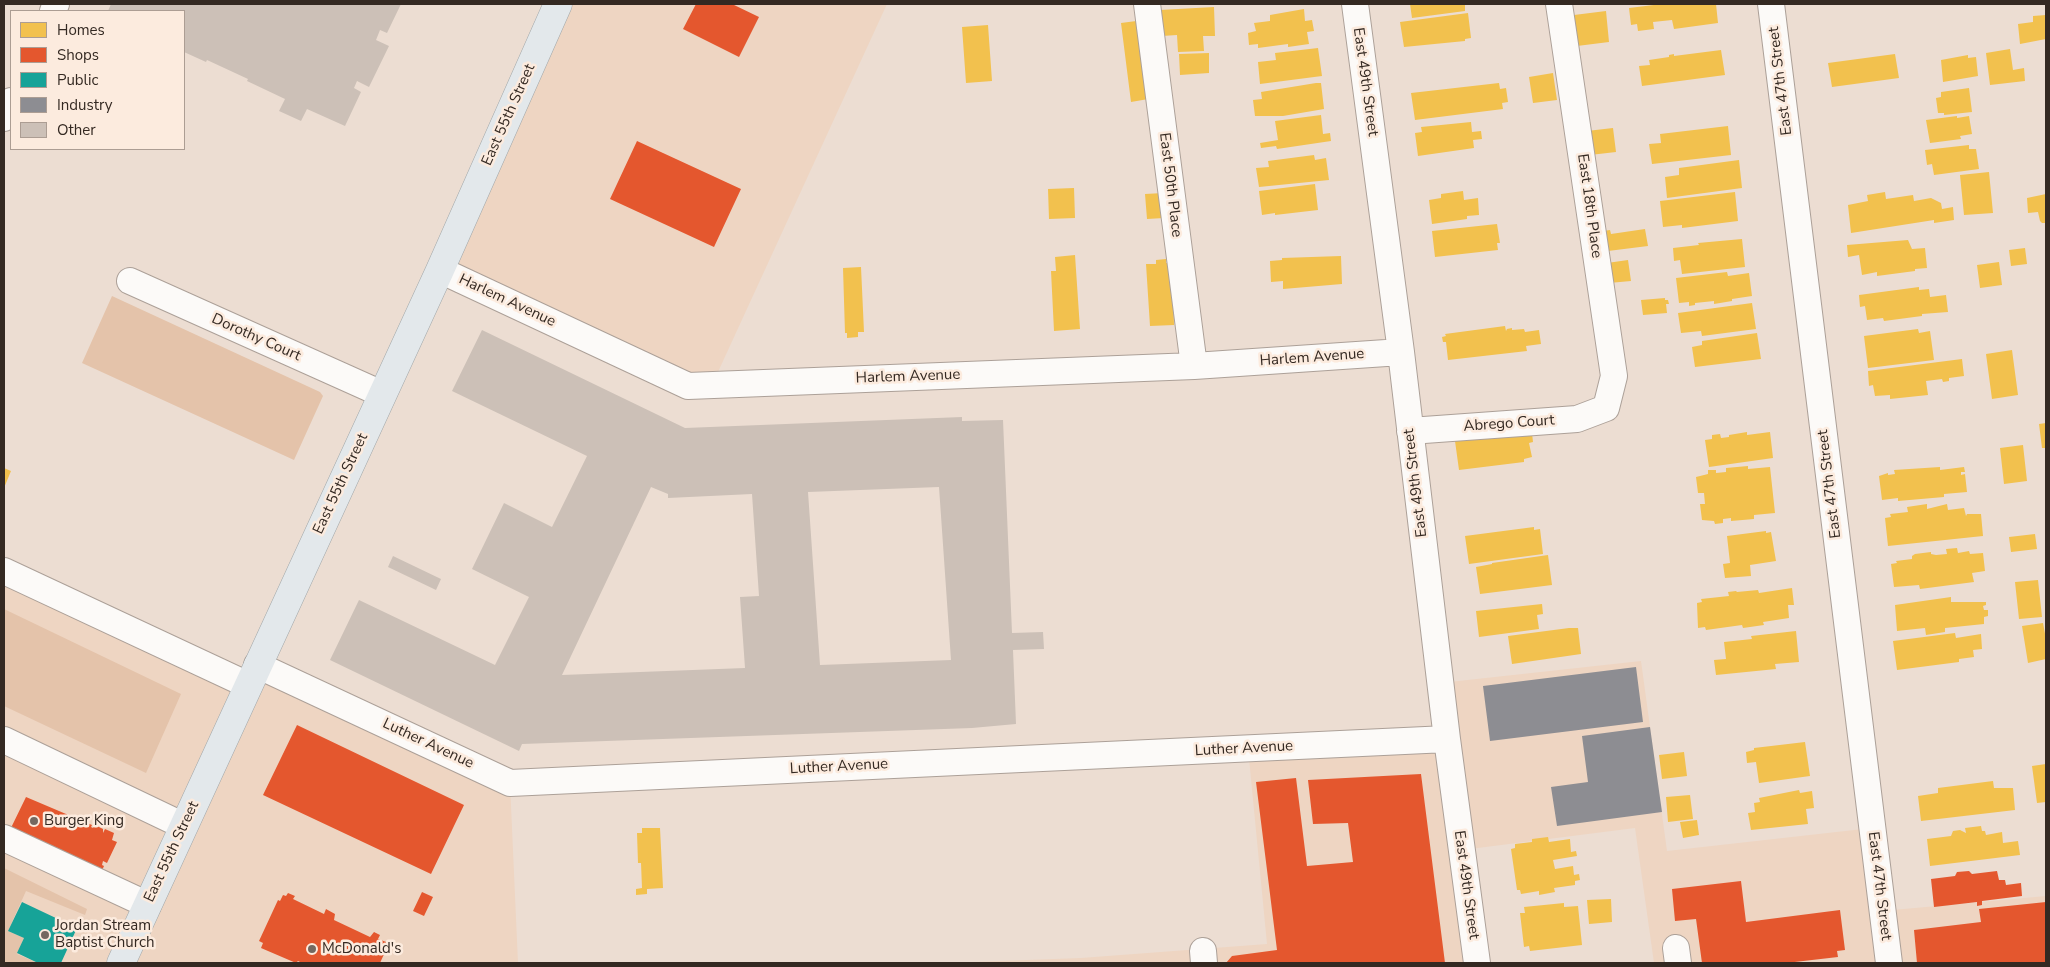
<!DOCTYPE html>
<html>
<head>
<meta charset="utf-8">
<style>
  body { margin:0 }
  #map { position:relative; width:2050px; height:967px; overflow:hidden; background:#ecddd2; font-family:"Nunito Sans",sans-serif }
  canvas { display:block }
  .frame { position:absolute; inset:0; border:5px solid #342922; pointer-events:none }
  .legend { position:absolute; left:10px; top:10px; width:175px; height:140px; box-sizing:border-box; background:#fcebde; border:1px solid #ac9d93; margin:0; padding:6px 9px; list-style:none; font-size:15px; color:#342922 }
  .legend li { display:flex; align-items:center; gap:10px; height:25px }
  .legend b { width:25px; border:1px solid #ac9d93 }
</style>
</head>
<body>
<div id="map">
<canvas width="2050" height="967"></canvas>
<div class="frame"></div>
<ul class="legend">
<li><b style="height:14px;background:#f2c14e"></b>Homes</li>
<li><b style="height:14px;background:#e4572e"></b>Shops</li>
<li><b style="height:14px;background:#17a398"></b>Public</li>
<li><b style="height:14px;background:#8d8d92"></b>Industry</li>
<li><b style="height:14px;background:#ccc0b7"></b>Other</li>
</ul>
</div>
<script>
const c = document.querySelector('canvas').getContext('2d');
c.lineJoin = 'round';
function paint(path, color) {
  c.fillStyle = color;
  c.fill(path, 'evenodd');
}
function poly(rows) {
  const path = new Path2D();
  for (const r of rows) {
    path.moveTo(r[0], r[1]);
    for (let i = 2; i < r.length; i += 2) path.lineTo(r[i], r[i + 1]);
  }
  return path;
}
function strokePath(path, color, width, dash) {
  c.strokeStyle = color;
  c.lineWidth = width;
  c.lineCap = dash ? 'butt' : 'round';
  c.setLineDash(dash || []);
  c.stroke(path);
}
function drawText(font, color, halo, rows, align = 'center') {
  c.font = font + ' "Nunito Sans",sans-serif';
  c.lineWidth = 5;
  c.setLineDash([]);
  c.textBaseline = 'middle';
  c.strokeStyle = halo;
  c.fillStyle = color;
  for (const [text, x, y, turn = 0] of rows) {
    c.save();
    c.translate(x, y);
    c.rotate((+turn || 0) * Math.PI / 180);
    c.textAlign = isNaN(turn) ? turn : align;
    if (halo) c.strokeText(text, 0, 0);
    c.fillText(text, 0, 0);
    c.restore();
  }
}
paint(poly([
  [558,4,887,4,712,385,440,270],
  [4,571,247,685,257,665,510,783,518,963,4,963],
  [1641,661,1667,851,1872,828,1882,911,2046,896,2046,963,1654,963,1635,828,1462,850,1477,963,946,963,1081,958,1267,944,1248,748,1447,739,1440,683]
]), '#eed5c2');
paint(poly([
  [112,296,320,392,323,396,294,460,82,363],
  [4,609,181,694,146,773,4,706],
  [4,868,87,909,85,915,26,891,8,931,24,938,17,954,38,963,4,963]
]), '#e4c3aa');
paint(poly([
  [1410,4,1465,4,1465,11,1412,18],
  [1662,4,1716,4,1718,23,1674,29,1672,20,1653,22,1654,29,1638,31,1637,24,1631,25,1629,8],
  [1214,7,1215,36,1203,36,1204,51,1178,52,1177,35,1162,36,1160,10],
  [1304,9,1305,21,1312,20,1314,31,1307,32,1309,44,1288,47,1288,44,1258,48,1258,44,1249,45,1248,33,1256,31,1254,23,1270,21,1270,15],
  [1606,11,1609,42,1577,46,1574,15],
  [1468,13,1471,38,1465,39,1465,41,1404,47,1400,22],
  [2046,15,2046,39,2020,44,2018,24,2033,22,2033,16],
  [1144,20,1154,98,1131,102,1121,23],
  [988,25,992,81,966,83,962,27],
  [1318,48,1322,76,1260,84,1258,62,1276,60,1275,53],
  [2010,49,2013,70,2024,68,2025,81,1990,85,1986,53],
  [1721,50,1725,75,1642,86,1639,66,1650,65,1649,60,1669,57,1669,55,1674,54,1674,56],
  [1209,53,1209,73,1180,75,1179,54],
  [1895,54,1899,78,1832,87,1828,63],
  [1968,55,1968,58,1976,57,1978,76,1943,82,1941,60],
  [1553,73,1557,100,1533,103,1529,77],
  [1316,83,1321,83,1324,109,1283,116,1255,116,1253,100,1262,99,1261,92],
  [1499,83,1500,89,1506,88,1508,102,1502,103,1503,109,1415,120,1411,93],
  [1969,88,1972,112,1944,115,1944,113,1938,113,1936,98,1941,97,1941,92],
  [1321,115,1323,134,1330,133,1331,141,1277,149,1276,146,1261,148,1260,143,1278,140,1275,121],
  [1957,116,1957,118,1969,116,1972,134,1960,136,1961,139,1930,143,1926,120],
  [1471,122,1472,132,1481,131,1482,139,1473,140,1474,148,1418,156,1415,133,1422,132,1421,127],
  [1728,126,1731,155,1652,164,1649,144,1661,143,1660,134],
  [1613,128,1616,152,1590,155,1587,131],
  [1969,145,1969,149,1976,149,1979,169,1934,175,1932,164,1927,165,1925,150],
  [1314,155,1315,160,1326,158,1329,180,1259,187,1256,168,1269,167,1268,161],
  [1739,160,1742,188,1667,198,1665,177,1679,175,1679,168],
  [1989,172,1993,213,1964,215,1960,175],
  [1315,184,1318,210,1275,215,1275,213,1262,215,1259,191],
  [1074,188,1075,218,1049,219,1048,189],
  [1463,191,1464,200,1478,198,1479,215,1467,216,1467,219,1432,224,1429,200,1441,198,1441,194],
  [1735,192,1738,221,1682,228,1682,225,1663,227,1660,201],
  [1885,192,1886,199,1913,195,1914,201,1931,198,1941,203,1942,209,1953,207,1954,220,1934,223,1934,220,1851,233,1848,205,1868,201,1867,195],
  [1163,193,1164,218,1147,219,1145,194],
  [2046,194,2046,223,2042,223,2040,221,2038,212,2028,213,2027,198],
  [1497,224,1500,243,1497,243,1498,250,1435,257,1432,231],
  [1645,229,1648,246,1600,252,1603,231,1610,230,1611,234],
  [1742,239,1745,267,1682,274,1680,260,1674,261,1673,248,1699,245,1698,243],
  [1908,240,1912,249,1925,248,1927,268,1915,269,1915,271,1877,276,1877,272,1862,275,1859,255,1848,257,1847,245],
  [2025,248,2027,264,2011,266,2009,250],
  [1075,255,1080,329,1054,331,1051,271,1056,271,1055,257],
  [1341,256,1342,284,1283,289,1283,281,1271,282,1270,261,1282,260,1282,258],
  [1166,259,1166,263,1172,263,1174,325,1150,326,1146,264,1156,264,1156,260],
  [1628,260,1631,281,1609,283,1607,263],
  [1999,262,2002,285,1980,288,1977,265],
  [861,267,864,332,858,332,858,337,847,338,847,333,845,333,843,268],
  [1727,272,1728,276,1749,273,1752,296,1732,299,1732,301,1714,304,1714,301,1695,303,1695,305,1689,306,1689,302,1679,303,1676,278],
  [1919,287,1919,290,1929,289,1930,297,1946,295,1948,312,1922,314,1922,316,1884,321,1883,318,1867,320,1865,306,1860,307,1859,295],
  [1665,298,1665,300,1668,300,1669,304,1666,304,1667,313,1643,315,1641,300],
  [1752,303,1756,329,1702,336,1701,331,1681,333,1678,313],
  [1505,326,1506,331,1507,329,1512,328,1512,330,1524,329,1525,332,1539,330,1541,344,1526,346,1527,351,1448,360,1446,342,1443,342,1442,337,1446,336,1445,334],
  [1918,329,1919,333,1930,331,1934,360,1868,368,1864,336],
  [1757,333,1761,359,1695,367,1692,347,1702,345,1702,341],
  [2012,350,2018,395,1992,399,1986,354],
  [1962,359,1964,376,1949,378,1949,381,1943,382,1942,379,1926,381,1928,395,1890,399,1890,395,1875,396,1873,385,1869,386,1868,371],
  [2046,423,2046,448,2042,448,2039,424],
  [1747,432,1747,435,1770,432,1773,458,1709,467,1705,440,1712,439,1712,435,1720,434,1721,438,1729,437,1729,435],
  [1532,433,1533,442,1529,443,1532,457,1524,459,1524,462,1459,470,1455,441],
  [2023,445,2027,481,2004,484,2000,448],
  [1748,466,1748,469,1770,467,1775,513,1754,515,1754,519,1731,521,1731,518,1723,519,1723,523,1715,524,1714,521,1702,520,1700,504,1705,504,1704,493,1698,493,1696,477,1708,474,1708,470,1716,470,1716,473,1726,472,1726,468],
  [1940,467,1940,470,1964,467,1965,472,1961,472,1961,475,1965,474,1967,492,1944,494,1944,497,1898,501,1898,498,1882,500,1879,476,1888,473,1888,475,1895,474,1894,470],
  [4,468,11,471,4,488],
  [1927,504,1927,509,1947,504,1948,510,1964,508,1966,516,1967,514,1981,514,1983,536,1888,546,1885,518,1891,517,1890,514,1908,512,1907,507],
  [1534,527,1534,530,1540,529,1543,554,1469,564,1465,536],
  [1766,531,1766,533,1771,532,1776,561,1750,565,1751,576,1725,578,1723,564,1730,563,1727,536],
  [2035,534,2037,549,2011,552,2009,537],
  [1957,548,1958,553,1969,551,1970,554,1983,553,1985,571,1972,573,1974,582,1920,589,1919,585,1894,587,1891,564,1897,563,1896,561,1912,559,1912,556,1915,554,1931,552,1931,554,1936,555,1947,554,1946,549],
  [1548,555,1552,585,1480,594,1476,567,1492,564,1492,563],
  [2038,580,2042,617,2019,619,2015,582],
  [1792,588,1794,605,1788,605,1789,618,1763,622,1764,625,1743,628,1742,625,1706,630,1705,627,1698,628,1697,603,1702,602,1701,599,1729,596,1728,592,1736,591,1737,592,1758,590,1759,593],
  [1951,597,1951,602,1986,602,1986,605,1983,606,1984,610,1988,610,1988,616,1984,617,1984,624,1945,628,1945,632,1926,635,1925,628,1897,631,1895,605],
  [1542,604,1543,614,1537,615,1539,629,1479,637,1476,611],
  [2043,623,2046,639,2046,659,2028,663,2022,626],
  [1569,628,1578,628,1581,654,1512,664,1508,636],
  [1796,631,1799,662,1775,664,1776,669,1716,675,1714,660,1726,659,1724,642,1752,639,1751,636],
  [1955,633,1956,638,1981,634,1982,649,1973,650,1974,657,1959,659,1959,662,1897,670,1893,641],
  [1805,742,1810,776,1759,783,1756,762,1747,763,1746,752,1754,750,1754,748],
  [1684,752,1687,776,1662,779,1659,755],
  [2046,764,2046,802,2037,803,2032,766],
  [1993,781,1994,788,2013,788,2015,810,1921,821,1918,796,1938,793,1938,788],
  [1799,790,1800,793,1812,791,1814,808,1806,809,1808,824,1751,830,1748,813,1755,812,1754,803,1760,802,1759,798],
  [1690,795,1693,819,1668,822,1666,797],
  [1697,820,1699,835,1683,838,1680,822],
  [1981,826,1982,831,1985,831,1986,835,2002,832,2003,843,2018,841,2020,855,1930,866,1927,839,1951,836,1953,831,1960,830,1966,833,1965,828],
  [642,828,660,828,663,888,647,889,647,894,636,895,636,889,642,888,641,863,638,863,637,833,642,833],
  [1548,837,1549,842,1570,839,1571,852,1576,851,1577,856,1553,860,1555,869,1573,866,1574,875,1579,874,1580,880,1575,881,1575,885,1554,888,1555,892,1539,895,1539,891,1521,894,1520,890,1517,890,1511,849,1515,848,1515,844,1532,842,1532,839],
  [1611,899,1612,922,1589,924,1587,900],
  [1564,903,1564,907,1578,906,1582,945,1530,951,1529,946,1524,947,1520,913,1525,913,1524,907]
]), '#f2c14e');
paint(poly([
  [696,4,732,4,759,17,739,57,683,29],
  [637,141,741,189,714,247,610,199],
  [297,725,464,805,431,874,263,795],
  [1421,774,1445,963,1226,963,1232,956,1277,950,1256,782,1296,778,1307,866,1353,862,1348,823,1313,824,1308,780],
  [26,797,92,825,91,827,93,828,95,825,103,829,103,833,105,829,114,833,112,840,117,842,107,863,103,861,102,865,104,866,98,879,8,834],
  [1969,871,1972,874,1997,871,1999,880,2005,880,2006,885,2021,883,2022,896,1982,901,1982,905,1977,906,1977,902,1934,907,1931,879,1955,876,1957,872],
  [1741,881,1746,922,1840,910,1845,950,1837,951,1838,957,1786,963,1702,963,1696,919,1675,921,1672,889],
  [422,892,433,897,424,916,413,911],
  [288,893,295,896,293,899,324,914,326,909,335,914,334,920,370,937,374,932,380,935,378,939,389,943,380,963,302,963,298,961,296,963,261,948,263,943,259,941,278,900,280,901,283,895,286,896],
  [2046,902,2046,963,1917,963,1914,930,1981,922,1979,909]
]), '#e4572e');
paint(poly([
  [22,902,77,928,61,963,38,963,17,953,24,938,8,931]
]), '#17a398');
paint(poly([
  [1636,667,1643,722,1490,741,1483,686],
  [1650,727,1662,812,1557,826,1551,787,1588,782,1582,736]
]), '#8d8d92');
paint(poly([
  [111,4,401,4,387,33,380,30,376,40,389,46,369,87,357,81,354,88,361,92,345,126,307,109,301,121,279,111,285,99,247,81,248,79,207,60,206,62,184,52,184,11,108,11],
  [482,330,685,428,962,417,962,421,1003,420,1012,633,1043,632,1044,649,1013,650,1016,724,972,728,522,744,519,751,330,660,359,600,495,665,529,597,472,569,504,503,552,527,587,456,452,391],
  [651,487,668,494,668,498,752,494,759,596,740,597,745,668,562,675],
  [939,487,951,660,820,665,808,492],
  [393,556,441,579,436,590,388,567]
]), '#ccc0b7');
const minor = poly([
  [1147,4,1194,366],
  [1355,4,1401,352,1447,739,1477,963],
  [1771,4,1889,963],
  [53,11,56,4],
  [4,118,11,101],
  [440,270,688,386,1194,366,1401,352],
  [130,281,382,394],
  [1410,431,1577,419,1606,408,1614,376,1559,4],
  [4,571,248,685],
  [257,665,510,783,1447,739],
  [4,740,184,826],
  [4,838,148,905],
  [1676,948,1678,963],
  [1203,951,1204,963]
]);
const major = poly([
  [121,963,440,270,558,4]
]);
strokePath(minor, '#aca098', 28);
strokePath(major, '#a1a7a9', 29);
strokePath(minor, '#fcfaf8', 26);
strokePath(major, '#e3e8eb', 28);
for (const [x, y, r, color] of [
  [34,821,5,"#746860"],
  [45,935,5,"#746860"],
  [312,949,5,"#746860"]
]) {
  const dot = new Path2D();
  dot.arc(x, y, r, 0, 2 * Math.PI);
  c.fillStyle = color;
  c.fill(dot);
  strokePath(dot, '#fcebde', 2);
}
drawText('15px', '#342922', '#fcebde', [
  ["East 47th Street",1781,81,-97],
  ["East 49th Street",1365,82,82],
  ["East 55th Street",509,115,-66],
  ["East 50th Place",1170,185,83],
  ["East 18th Place",1589,206,82],
  ["Harlem Avenue",507,301,25],
  ["Dorothy Court",256,338,24],
  ["Harlem Avenue",1312,358,-4],
  ["Harlem Avenue",908,377,-2],
  ["Abrego Court",1509,424,-4],
  ["East 49th Street",1416,483,-97],
  ["East 55th Street",341,484,-65],
  ["East 47th Street",1830,484,-97],
  ["Luther Avenue",428,744,25],
  ["Luther Avenue",1244,749,-3],
  ["Luther Avenue",839,767,-3],
  ["East 55th Street",172,852,-65],
  ["East 49th Street",1466,885,82],
  ["East 47th Street",1879,886,83]
]);
drawText('15px', '#342922', '#fcebde', [
  ["Burger King",44,821],
  ["Jordan Stream",55,926],
  ["Baptist Church",55,943],
  ["McDonald's",322,949]
], 'left');
</script>
</body>
</html>
